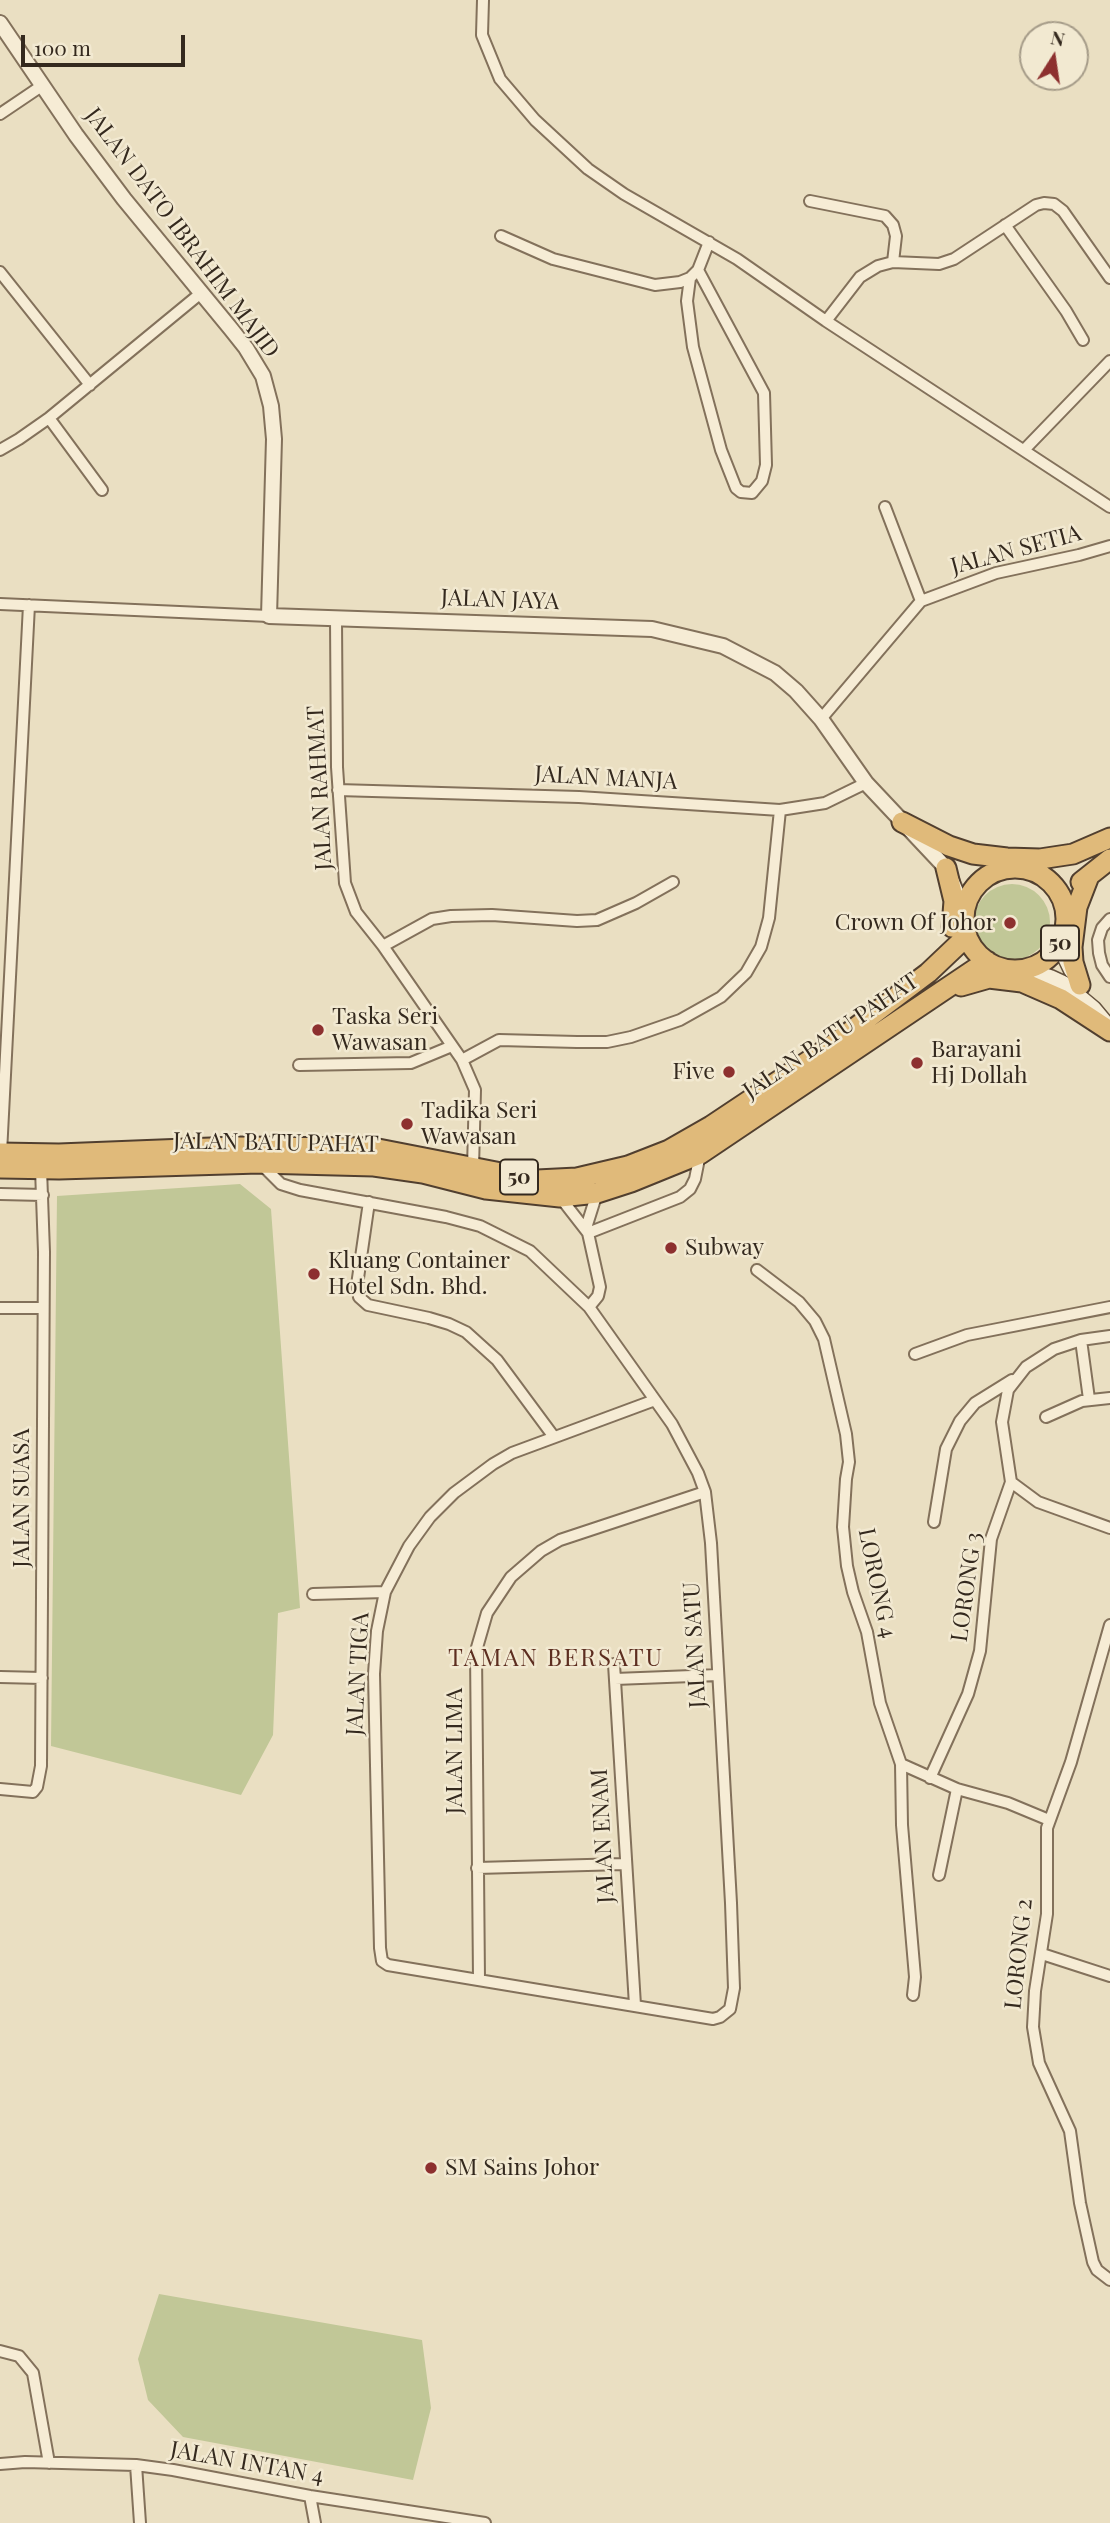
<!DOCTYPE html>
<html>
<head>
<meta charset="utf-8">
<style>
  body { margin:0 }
  #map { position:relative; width:1110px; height:2523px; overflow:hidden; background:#eadfc2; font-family:"Playfair Display",serif }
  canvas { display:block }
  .north { position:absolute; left:1019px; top:21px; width:70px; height:70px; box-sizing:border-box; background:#f2e9d1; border:2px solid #a69c89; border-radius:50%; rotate:12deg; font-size:19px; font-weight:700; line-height:28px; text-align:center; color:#34291e }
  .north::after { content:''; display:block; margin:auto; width:24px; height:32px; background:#8d302f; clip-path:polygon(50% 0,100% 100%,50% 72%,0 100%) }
  .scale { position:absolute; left:21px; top:35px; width:164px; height:32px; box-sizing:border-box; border:4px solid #34291e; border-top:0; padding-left:9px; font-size:21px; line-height:24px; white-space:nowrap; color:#34291e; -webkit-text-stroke:5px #f2e9d1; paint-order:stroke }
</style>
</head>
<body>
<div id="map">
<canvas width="1110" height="2523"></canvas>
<div class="north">N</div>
<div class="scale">100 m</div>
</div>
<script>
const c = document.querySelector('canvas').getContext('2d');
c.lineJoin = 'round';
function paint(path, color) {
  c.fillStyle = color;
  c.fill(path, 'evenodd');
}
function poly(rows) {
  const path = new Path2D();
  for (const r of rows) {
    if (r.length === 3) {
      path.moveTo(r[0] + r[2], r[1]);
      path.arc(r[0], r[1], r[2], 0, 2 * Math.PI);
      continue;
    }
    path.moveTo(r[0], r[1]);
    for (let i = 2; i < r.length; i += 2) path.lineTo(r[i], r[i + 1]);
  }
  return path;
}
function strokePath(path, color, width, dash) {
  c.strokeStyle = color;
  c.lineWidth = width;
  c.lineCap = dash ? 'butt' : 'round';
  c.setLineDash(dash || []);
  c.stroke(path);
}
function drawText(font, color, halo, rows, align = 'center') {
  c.font = font + ' "Playfair Display",serif';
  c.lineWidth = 5;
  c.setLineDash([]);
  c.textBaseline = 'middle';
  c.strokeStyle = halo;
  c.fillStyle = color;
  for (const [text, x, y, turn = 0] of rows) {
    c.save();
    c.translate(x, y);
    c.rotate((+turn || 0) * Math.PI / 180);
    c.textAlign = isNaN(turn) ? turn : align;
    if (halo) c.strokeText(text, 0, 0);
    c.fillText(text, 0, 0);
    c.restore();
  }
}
paint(poly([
  [1012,922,38],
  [240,1184,271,1209,300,1608,278,1613,273,1735,241,1795,51,1746,57,1196],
  [159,2294,422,2340,431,2408,413,2480,183,2437,148,2400,138,2359]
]), '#c1c797');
const minor = poly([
  [483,0,482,35,500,79,535,120,588,169,624,194,737,259,826,321,1110,507],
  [0,114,43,85],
  [810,201,885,216,893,225,896,236,893,262],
  [1005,225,1066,311,1083,340],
  [501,236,553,259,655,285,680,282,690,278,698,270,709,242],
  [0,272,90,385],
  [690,278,687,301,693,347,721,450,736,488,741,492,752,493,762,481,766,465,764,393,698,270],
  [826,321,860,277,878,266,893,262,939,264,954,259,1036,205,1044,203,1054,204,1063,211,1110,278],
  [49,418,102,490],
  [0,450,19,439,49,418,201,293],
  [1024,450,1110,361],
  [885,507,921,601],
  [0,604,269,616],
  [336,619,337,767,345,883,356,912,383,946,462,1060,475,1090,473,1168],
  [821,719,921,601,996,573,1079,555,1110,546],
  [338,790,579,797,780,810,825,803,866,783],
  [1110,919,1102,928,1098,940,1099,953,1102,965,1110,977],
  [383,946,432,919,451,916,492,915,577,921,597,920,636,903,673,882],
  [462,1060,499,1040,577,1042,607,1042,631,1037,680,1020,721,997,746,973,761,947,769,918,780,810],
  [299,1065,411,1063,452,1046],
  [1,1153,29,605],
  [260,1163,281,1184,300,1190,446,1217,480,1226,530,1251,589,1307,672,1424,698,1473,705,1492,711,1543,731,1903,734,1988,730,2009,720,2017,713,2019,388,1965,382,1961,380,1948,374,1674,377,1631,385,1592,409,1546,430,1517,454,1493,493,1464,512,1453,655,1400],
  [0,1194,43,1195],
  [560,1197,588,1233,600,1287,598,1296,589,1307],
  [369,1202,357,1285,359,1297,368,1305,429,1318,449,1324,466,1332,497,1360,554,1437],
  [586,1228,597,1193],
  [588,1233,680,1197,690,1189,695,1179,700,1154],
  [757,1270,799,1302,815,1321,824,1339,846,1434,849,1462,846,1479,843,1527,847,1566,853,1592,867,1632,880,1703,901,1764,902,1825,915,1977,913,1995],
  [0,1308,43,1308],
  [1081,1340,1089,1399],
  [915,1354,967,1335,1110,1307],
  [1046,1417,1082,1401,1110,1398],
  [1011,1482,1038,1502,1110,1528],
  [934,1522,946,1449,960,1421,975,1403,1012,1380],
  [313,1594,385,1592],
  [1110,1625,1071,1762,1047,1828,1047,1914,1035,1991,1033,2027,1039,2063,1070,2131,1080,2203,1093,2262,1097,2270,1110,2280],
  [614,1664,635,2005],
  [0,1677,42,1678],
  [615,1679,718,1675],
  [901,1764,957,1789,1008,1803,1049,1820],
  [930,1778,968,1694,980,1651,991,1539,1011,1482,1002,1422,1008,1390,1026,1367,1054,1349,1081,1340,1110,1336],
  [0,1789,33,1792,37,1787,41,1766,44,1252,41,1169],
  [477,1868,624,1864],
  [939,1875,957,1789],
  [1042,1954,1110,1976],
  [479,1979,476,1651,487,1613,511,1577,541,1551,560,1540,705,1492],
  [0,2351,19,2356,33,2373,49,2463],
  [0,2464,25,2462,136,2465,173,2470,310,2496,485,2523],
  [136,2465,140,2523],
  [310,2496,315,2523]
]);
const tertiary = poly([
  [0,23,76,135,124,199,231,329,246,348,263,376,271,406,274,439,269,616,652,629,723,646,775,673,796,691,821,719,866,783,946,868,964,910]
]);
const secondary = poly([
  [1060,945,1072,970],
  [1023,969,1050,978,1063,984,1093,1009,1104,1022]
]);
const trunk = poly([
  [902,822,949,846,973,854,1007,858,1040,859,1073,854,1110,838],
  [1015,919,51],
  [946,868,954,901,952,927],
  [1081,882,1110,859],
  [1080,985,1073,962,1072,947,1077,907,1089,876],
  [961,986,989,978,1022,982,1061,999,1110,1031],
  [0,1153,59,1154,236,1147,373,1148,537,1180,577,1178,628,1166,669,1150,711,1126,831,1046,928,973,967,936],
  [0,1168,59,1169,259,1163,374,1166,423,1173,486,1189,560,1197,597,1193,631,1182,700,1154,987,961]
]);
strokePath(minor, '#83715b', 14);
strokePath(tertiary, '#83715b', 18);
strokePath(secondary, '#64523e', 19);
strokePath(trunk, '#513f2f', 23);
strokePath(minor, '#f6ecd5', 10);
strokePath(tertiary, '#f6ecd5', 14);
strokePath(secondary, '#f6ecd5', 16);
strokePath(trunk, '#e0ba7a', 19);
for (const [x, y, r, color] of [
  [1010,923,7,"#8d302f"],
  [318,1030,7,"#8d302f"],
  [917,1063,7,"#8d302f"],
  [729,1072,7,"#8d302f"],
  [407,1124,7,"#8d302f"],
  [671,1248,7,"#8d302f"],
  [314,1274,7,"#8d302f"],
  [431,2168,7,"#8d302f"]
]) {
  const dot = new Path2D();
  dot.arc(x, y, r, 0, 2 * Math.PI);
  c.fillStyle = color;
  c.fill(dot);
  strokePath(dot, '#f2e9d1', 2.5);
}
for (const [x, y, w] of [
  [1060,943,38],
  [519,1177,38]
]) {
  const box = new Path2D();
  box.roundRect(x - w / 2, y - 17.5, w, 35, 5);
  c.fillStyle = '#f2e9d1';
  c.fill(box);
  strokePath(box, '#34291e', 2);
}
drawText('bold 21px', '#34291e', null, [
  ["50",1060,943],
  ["50",519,1177]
]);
drawText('23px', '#34291e', '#f2e9d1', [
  ["JALAN DATO IBRAHIM MAJID",182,233,53],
  ["JALAN SETIA",1016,550,-15],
  ["JALAN JAYA",500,600,2],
  ["JALAN MANJA",606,778,3],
  ["JALAN RAHMAT",320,788,-93],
  ["JALAN BATU PAHAT",831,1036,-34],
  ["JALAN BATU PAHAT",276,1143,1],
  ["JALAN SUASA",22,1498,-90],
  ["LORONG 4",877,1583,78],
  ["LORONG 3",967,1587,-82],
  ["JALAN SATU",695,1645,-93],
  ["JALAN TIGA",358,1674,-87],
  ["JALAN LIMA",455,1751,-90],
  ["JALAN ENAM",603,1836,-93],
  ["LORONG 2",1019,1954,-84],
  ["JALAN INTAN 4",247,2463,10]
]);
drawText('23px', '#34291e', '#f2e9d1', [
  ["Crown Of Johor",996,923,"right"],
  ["Taska Seri",332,1017],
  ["Wawasan",332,1043],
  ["Barayani",931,1050],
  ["Hj Dollah",931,1076],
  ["Five",715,1072,"right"],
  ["Tadika Seri",421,1111],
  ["Wawasan",421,1137],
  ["Subway",685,1248],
  ["Kluang Container",328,1261],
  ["Hotel Sdn. Bhd.",328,1287],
  ["SM Sains Johor",445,2168]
], 'left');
c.letterSpacing = '2px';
drawText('24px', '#5d2e20', '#f2e9d1', [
  ["TAMAN BERSATU",556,1659]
]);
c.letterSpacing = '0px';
</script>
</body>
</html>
